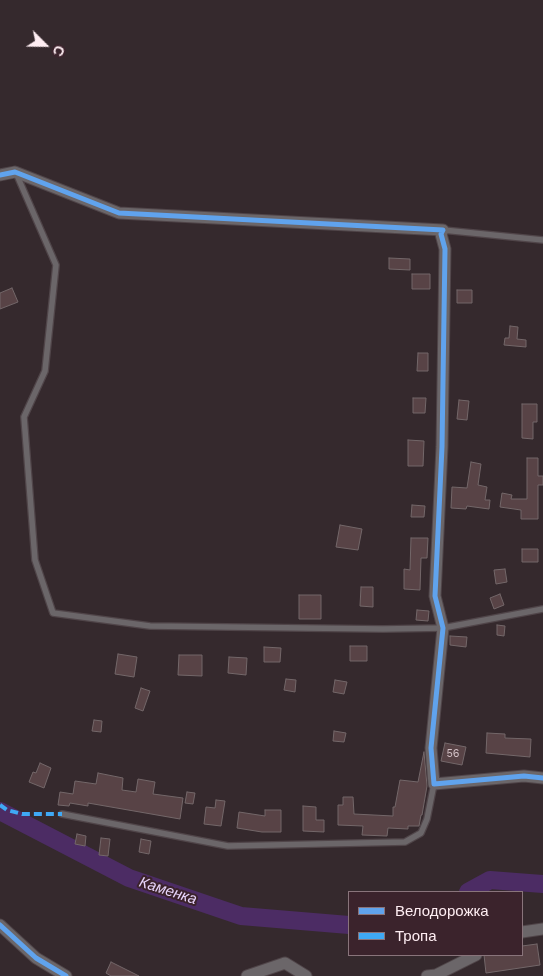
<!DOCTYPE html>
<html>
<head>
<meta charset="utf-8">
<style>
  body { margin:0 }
  #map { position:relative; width:543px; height:976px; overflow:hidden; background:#35292d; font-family:"Work Sans",sans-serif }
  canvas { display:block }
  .legend { position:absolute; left:348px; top:891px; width:175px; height:65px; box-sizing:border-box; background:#3b232c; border:1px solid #89747b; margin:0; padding:6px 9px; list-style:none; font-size:15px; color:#feedf2 }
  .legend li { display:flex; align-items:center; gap:10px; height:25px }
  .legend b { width:25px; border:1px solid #89747b }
  .north { position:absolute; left:20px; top:20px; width:50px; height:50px; -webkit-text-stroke:4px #3b232c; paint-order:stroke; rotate:113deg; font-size:14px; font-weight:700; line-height:20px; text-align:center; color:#feedf2 }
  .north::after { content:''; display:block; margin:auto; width:18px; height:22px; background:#feedf2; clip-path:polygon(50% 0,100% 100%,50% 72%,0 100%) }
</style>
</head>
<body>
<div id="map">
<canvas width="543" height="976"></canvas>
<ul class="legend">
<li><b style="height:6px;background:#60a3ed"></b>Велодорожка</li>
<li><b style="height:6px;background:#3fa9f5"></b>Тропа</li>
</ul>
<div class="north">С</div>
</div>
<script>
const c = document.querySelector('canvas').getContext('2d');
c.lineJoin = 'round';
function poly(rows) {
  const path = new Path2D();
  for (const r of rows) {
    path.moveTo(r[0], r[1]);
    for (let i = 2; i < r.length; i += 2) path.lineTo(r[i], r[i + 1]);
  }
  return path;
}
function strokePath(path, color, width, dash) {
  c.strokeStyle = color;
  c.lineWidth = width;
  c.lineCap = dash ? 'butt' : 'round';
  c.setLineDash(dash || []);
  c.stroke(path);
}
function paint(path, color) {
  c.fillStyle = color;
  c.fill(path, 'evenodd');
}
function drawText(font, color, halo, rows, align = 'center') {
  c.font = font + ' "Work Sans",sans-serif';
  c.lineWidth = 4;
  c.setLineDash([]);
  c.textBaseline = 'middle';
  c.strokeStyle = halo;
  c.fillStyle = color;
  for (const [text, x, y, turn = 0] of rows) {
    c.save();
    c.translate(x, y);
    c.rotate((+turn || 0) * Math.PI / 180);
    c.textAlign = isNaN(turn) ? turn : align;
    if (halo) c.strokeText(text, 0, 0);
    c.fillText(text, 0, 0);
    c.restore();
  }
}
strokePath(poly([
  [0,811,129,878,241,916,349,925],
  [468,892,490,880,543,884]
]), '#4c2c64', 18);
const building = poly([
  [389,258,410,259,410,270,389,269,389,258],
  [412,274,430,274,430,289,412,289,412,274],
  [12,288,18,302,0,309,0,293,12,288],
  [457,290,472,290,472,303,457,303,457,290],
  [510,326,518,327,517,339,526,340,526,347,504,345,505,338,509,338,510,326],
  [418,353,428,353,428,371,417,371,418,353],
  [413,398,426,398,425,413,413,413,413,398],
  [459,400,469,401,467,420,457,419,459,400],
  [522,404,537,404,537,422,533,422,533,439,522,438,522,404],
  [408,440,424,441,423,466,408,466,408,440],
  [527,458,538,458,538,476,543,476,543,485,538,485,538,519,521,519,521,510,500,507,502,493,512,495,511,499,527,499,527,458],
  [471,462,481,464,478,485,487,487,485,500,490,500,489,509,467,506,466,509,451,508,452,487,467,488,471,462],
  [412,505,425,506,424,517,411,517,412,505],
  [340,525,362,529,358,550,336,547,340,525],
  [411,538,428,538,427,558,421,558,420,590,404,589,404,569,410,570,411,538],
  [522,549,538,549,538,562,522,562,522,549],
  [505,569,507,582,496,584,494,570,505,569],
  [361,587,373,587,373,607,360,606,361,587],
  [500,594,504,605,494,609,490,598,500,594],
  [299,595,321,595,321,619,299,619,299,595],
  [417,610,429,611,428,621,416,620,417,610],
  [497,625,505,626,504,636,497,635,497,625],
  [450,636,467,637,466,647,450,645,450,636],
  [350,646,367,646,367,661,350,661,350,646],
  [264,647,281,648,280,662,264,662,264,647],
  [118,654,137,657,134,677,115,674,118,654],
  [179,655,202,655,202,676,178,675,179,655],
  [229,657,247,658,246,675,228,673,229,657],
  [286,679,296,680,295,692,284,690,286,679],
  [335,680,347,682,344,694,333,692,335,680],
  [141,688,150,691,143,711,135,708,141,688],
  [94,720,102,721,101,732,92,731,94,720],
  [334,731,346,733,344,742,333,741,334,731],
  [487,733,505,734,505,738,531,739,530,757,486,753,487,733],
  [445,743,466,747,462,765,441,761,445,743],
  [424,752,427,786,422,815,421,815,419,826,408,826,408,829,388,828,387,836,362,835,363,826,338,825,338,805,343,805,343,797,353,797,354,814,393,816,393,807,395,807,400,780,418,782,424,752],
  [40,763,51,768,44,788,29,782,33,772,36,773,40,763],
  [98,773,123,778,122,790,136,792,138,779,155,782,153,794,183,798,180,819,88,803,88,806,70,803,69,806,58,805,60,792,73,794,75,781,96,784,98,773],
  [187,792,195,793,193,804,185,803,187,792],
  [216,800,225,801,221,826,204,824,206,807,215,808,216,800],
  [303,806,316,807,316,820,324,820,324,832,303,831,303,806],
  [265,810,281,810,281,832,262,832,237,828,239,812,265,816,265,810],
  [77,834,86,836,85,846,75,844,77,834],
  [101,838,110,839,108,856,99,855,101,838],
  [141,839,151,841,149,854,139,852,141,839],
  [537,944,540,965,486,973,484,955,522,955,522,946,537,944],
  [111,962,139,976,111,976,106,973,111,962]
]);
paint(building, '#584346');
strokePath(building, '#736769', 1);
const service = poly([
  [16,173,56,265,45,371,24,417,35,560,53,613,150,626,383,629,443,628,543,609],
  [443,230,543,240],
  [62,814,228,846,405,842,421,833,427,819,434,784]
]);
const minor = poly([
  [0,175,15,172,119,213,443,230,441,234,445,249,442,447,435,596,443,628,431,748,434,784,524,776,543,778],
  [0,925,36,958,66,976],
  [522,932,543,929],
  [247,976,285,963,306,976],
  [427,976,436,975,476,955]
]);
strokePath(service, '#504549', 8);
strokePath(minor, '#504549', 13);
strokePath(service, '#6b6669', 5.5);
strokePath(minor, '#6b6669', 11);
strokePath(poly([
  [0,805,7,810,22,814,62,814]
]), '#3fa9f5', 4, [8, 4]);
strokePath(poly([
  [0,175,15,172,119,213,443,230,441,234,445,249,442,447,435,596,443,628,431,748,434,784,524,776,543,778],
  [0,925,36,958,66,976]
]), '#60a3ed', 5);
drawText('11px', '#d4c2c7', null, [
  ["56",453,754]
]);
drawText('italic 15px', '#e7d4fa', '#3b232c', [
  ["Каменка",168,891,18]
]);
</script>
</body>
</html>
